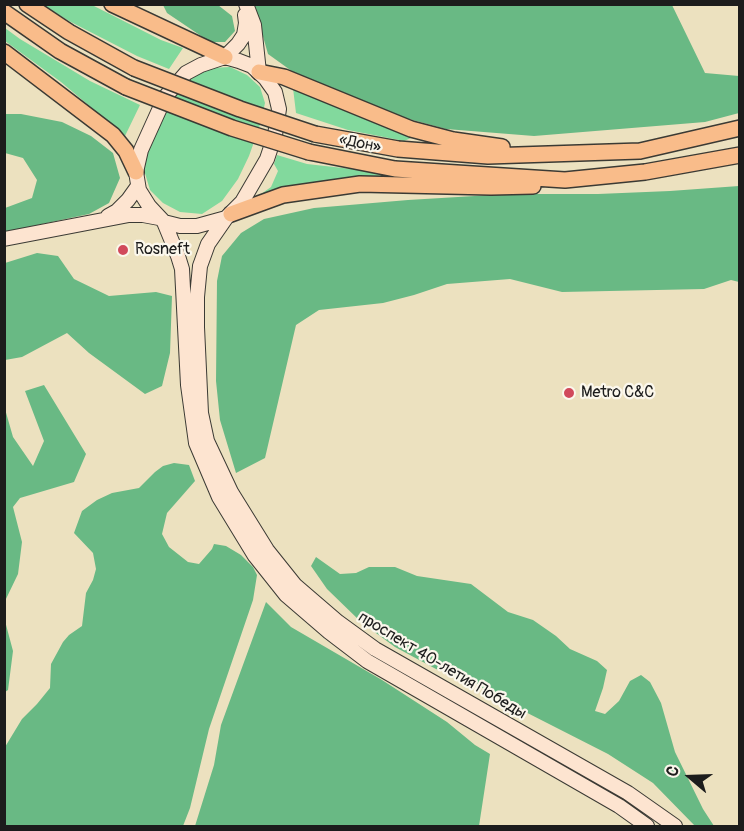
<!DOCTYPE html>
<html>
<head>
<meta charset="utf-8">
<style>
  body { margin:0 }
  #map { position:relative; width:744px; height:831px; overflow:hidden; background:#ece1bf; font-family:Pangolin,sans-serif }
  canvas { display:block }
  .frame { position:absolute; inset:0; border:6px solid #1c1c1c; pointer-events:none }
  .north { position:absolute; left:660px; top:747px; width:60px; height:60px; -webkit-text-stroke:4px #fbf7ec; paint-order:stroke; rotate:289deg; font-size:16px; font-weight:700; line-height:24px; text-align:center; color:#1c1c1c }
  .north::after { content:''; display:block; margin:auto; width:21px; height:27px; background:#1c1c1c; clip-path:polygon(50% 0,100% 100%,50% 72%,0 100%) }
</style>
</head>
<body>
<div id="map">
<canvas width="744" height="831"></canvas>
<div class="frame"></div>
<div class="north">С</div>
</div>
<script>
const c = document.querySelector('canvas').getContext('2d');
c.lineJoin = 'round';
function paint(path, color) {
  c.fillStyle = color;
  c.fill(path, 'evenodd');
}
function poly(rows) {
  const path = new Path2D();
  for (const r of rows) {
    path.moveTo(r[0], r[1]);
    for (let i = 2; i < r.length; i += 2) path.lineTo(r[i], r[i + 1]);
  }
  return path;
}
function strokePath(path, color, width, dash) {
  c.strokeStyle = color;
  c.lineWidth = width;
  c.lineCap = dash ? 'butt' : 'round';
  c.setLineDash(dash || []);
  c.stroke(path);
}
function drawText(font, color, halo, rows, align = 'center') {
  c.font = font + ' Pangolin,sans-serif';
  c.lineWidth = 4.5;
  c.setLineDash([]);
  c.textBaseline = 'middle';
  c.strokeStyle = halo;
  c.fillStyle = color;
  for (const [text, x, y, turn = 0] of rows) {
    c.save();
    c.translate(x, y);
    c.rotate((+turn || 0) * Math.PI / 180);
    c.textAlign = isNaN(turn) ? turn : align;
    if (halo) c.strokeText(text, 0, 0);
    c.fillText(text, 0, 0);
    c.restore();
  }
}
paint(poly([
  [43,5,92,5,161,40,183,48,169,69,137,56,69,21],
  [5,28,20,39,90,81,140,105,125,136,61,82,5,41],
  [230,67,247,75,260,87,265,103,260,125,249,156,238,179,222,201,202,214,180,212,163,203,150,190,144,170,148,148,170,99,185,78,211,68],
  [293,88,326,103,411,138,404,141,348,130,296,113],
  [277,155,307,164,415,176,418,179,346,181,261,194,271,187,278,171,274,164]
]), '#82d99d');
paint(poly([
  [163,5,218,5,232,16,235,31,225,42,210,42,167,13],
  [254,5,672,5,705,73,739,76,739,113,705,122,534,136,446,129,379,111,300,77,268,54],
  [5,114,21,114,62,122,91,136,113,153,120,178,109,203,89,214,5,232,5,208,32,198,37,180,23,158,5,153],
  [739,186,739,282,731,280,704,289,562,292,510,279,447,284,414,295,383,303,319,310,296,325,265,458,236,473,220,420,216,381,217,281,222,256,241,233,264,219,314,208,408,200,508,194,598,194,670,191],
  [37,253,58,256,74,279,109,296,156,292,172,296,170,353,162,386,145,394,89,353,67,333,22,357,5,360,5,263],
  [44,385,86,454,74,482,20,498,13,507,22,542,18,574,5,601,5,409,13,437,33,466,44,441,25,391],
  [174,463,189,465,195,481,167,513,162,534,169,547,188,562,199,564,212,549,214,544,226,546,241,555,253,567,257,575,253,600,209,729,190,808,183,826,5,826,5,747,22,719,37,704,50,688,51,664,63,642,69,635,82,626,86,593,93,580,96,569,93,553,74,533,82,511,97,500,112,493,139,488,155,472,163,466],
  [316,557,340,574,356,573,369,567,395,567,417,576,471,584,508,612,533,620,556,636,570,649,597,661,607,670,603,688,595,711,605,714,619,701,630,681,641,675,650,682,661,703,675,752,703,809,714,826,695,826,653,783,608,754,496,697,471,680,436,669,395,647,361,622,327,589,311,566],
  [266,602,291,627,382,680,447,722,475,745,490,754,479,826,195,826,214,765,221,725],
  [5,621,13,651,8,690,5,692]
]), '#69b984');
const secondary = poly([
  [246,4,254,25,259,72],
  [225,57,238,44,244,35,246,23,245,15],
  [108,216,117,211,128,200,138,186],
  [226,218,197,226,180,226,164,222,149,206,139,190,136,172,141,150,165,97,186,73,201,65,225,57,239,61,252,66,265,78,275,92,279,109,275,135,267,159,242,202,226,218,208,244,200,266,197,297,197,327,201,413,207,441,231,492,267,550,295,585,338,622,375,649,628,793,675,826],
  [164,222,178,256,182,269,188,385,196,443,219,497,255,556,286,595,329,632,367,661,619,806,647,826],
  [4,239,129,215,143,215,159,218]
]);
const primary = poly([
  [27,4,69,32,134,68],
  [112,4,225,57],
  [4,12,60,51,126,87],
  [4,52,113,135,126,151,136,172],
  [259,72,284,77,411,129,453,140,502,147],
  [315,134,398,149,488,156,640,151,740,128],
  [309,152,395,169,565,180,645,172,740,155],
  [231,214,283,195,360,184,491,187,533,186]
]);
strokePath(secondary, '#3b3a34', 16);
strokePath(primary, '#3b3a34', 18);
strokePath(secondary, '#fde4d0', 14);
strokePath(primary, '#f9bc8a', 15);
const primaryBridge = poly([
  [134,68,240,109,315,134],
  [126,87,232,128,309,152]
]);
strokePath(primaryBridge, '#3b3a34', 18, []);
strokePath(primaryBridge, '#f9bc8a', 15);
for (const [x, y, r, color] of [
  [123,250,6,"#d1495b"],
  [569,393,6,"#d1495b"]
]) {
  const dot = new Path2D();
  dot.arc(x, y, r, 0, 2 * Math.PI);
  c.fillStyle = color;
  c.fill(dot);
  strokePath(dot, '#fbf7ec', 2);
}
drawText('16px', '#1c1c1c', '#fbf7ec', [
  ["«Дон»",360,144,11],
  ["проспект 40-летия Победы",442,666,31]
]);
drawText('16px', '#1c1c1c', '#fbf7ec', [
  ["Rosneft",135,250],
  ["Metro C&C",581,393]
], 'left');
</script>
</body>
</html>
